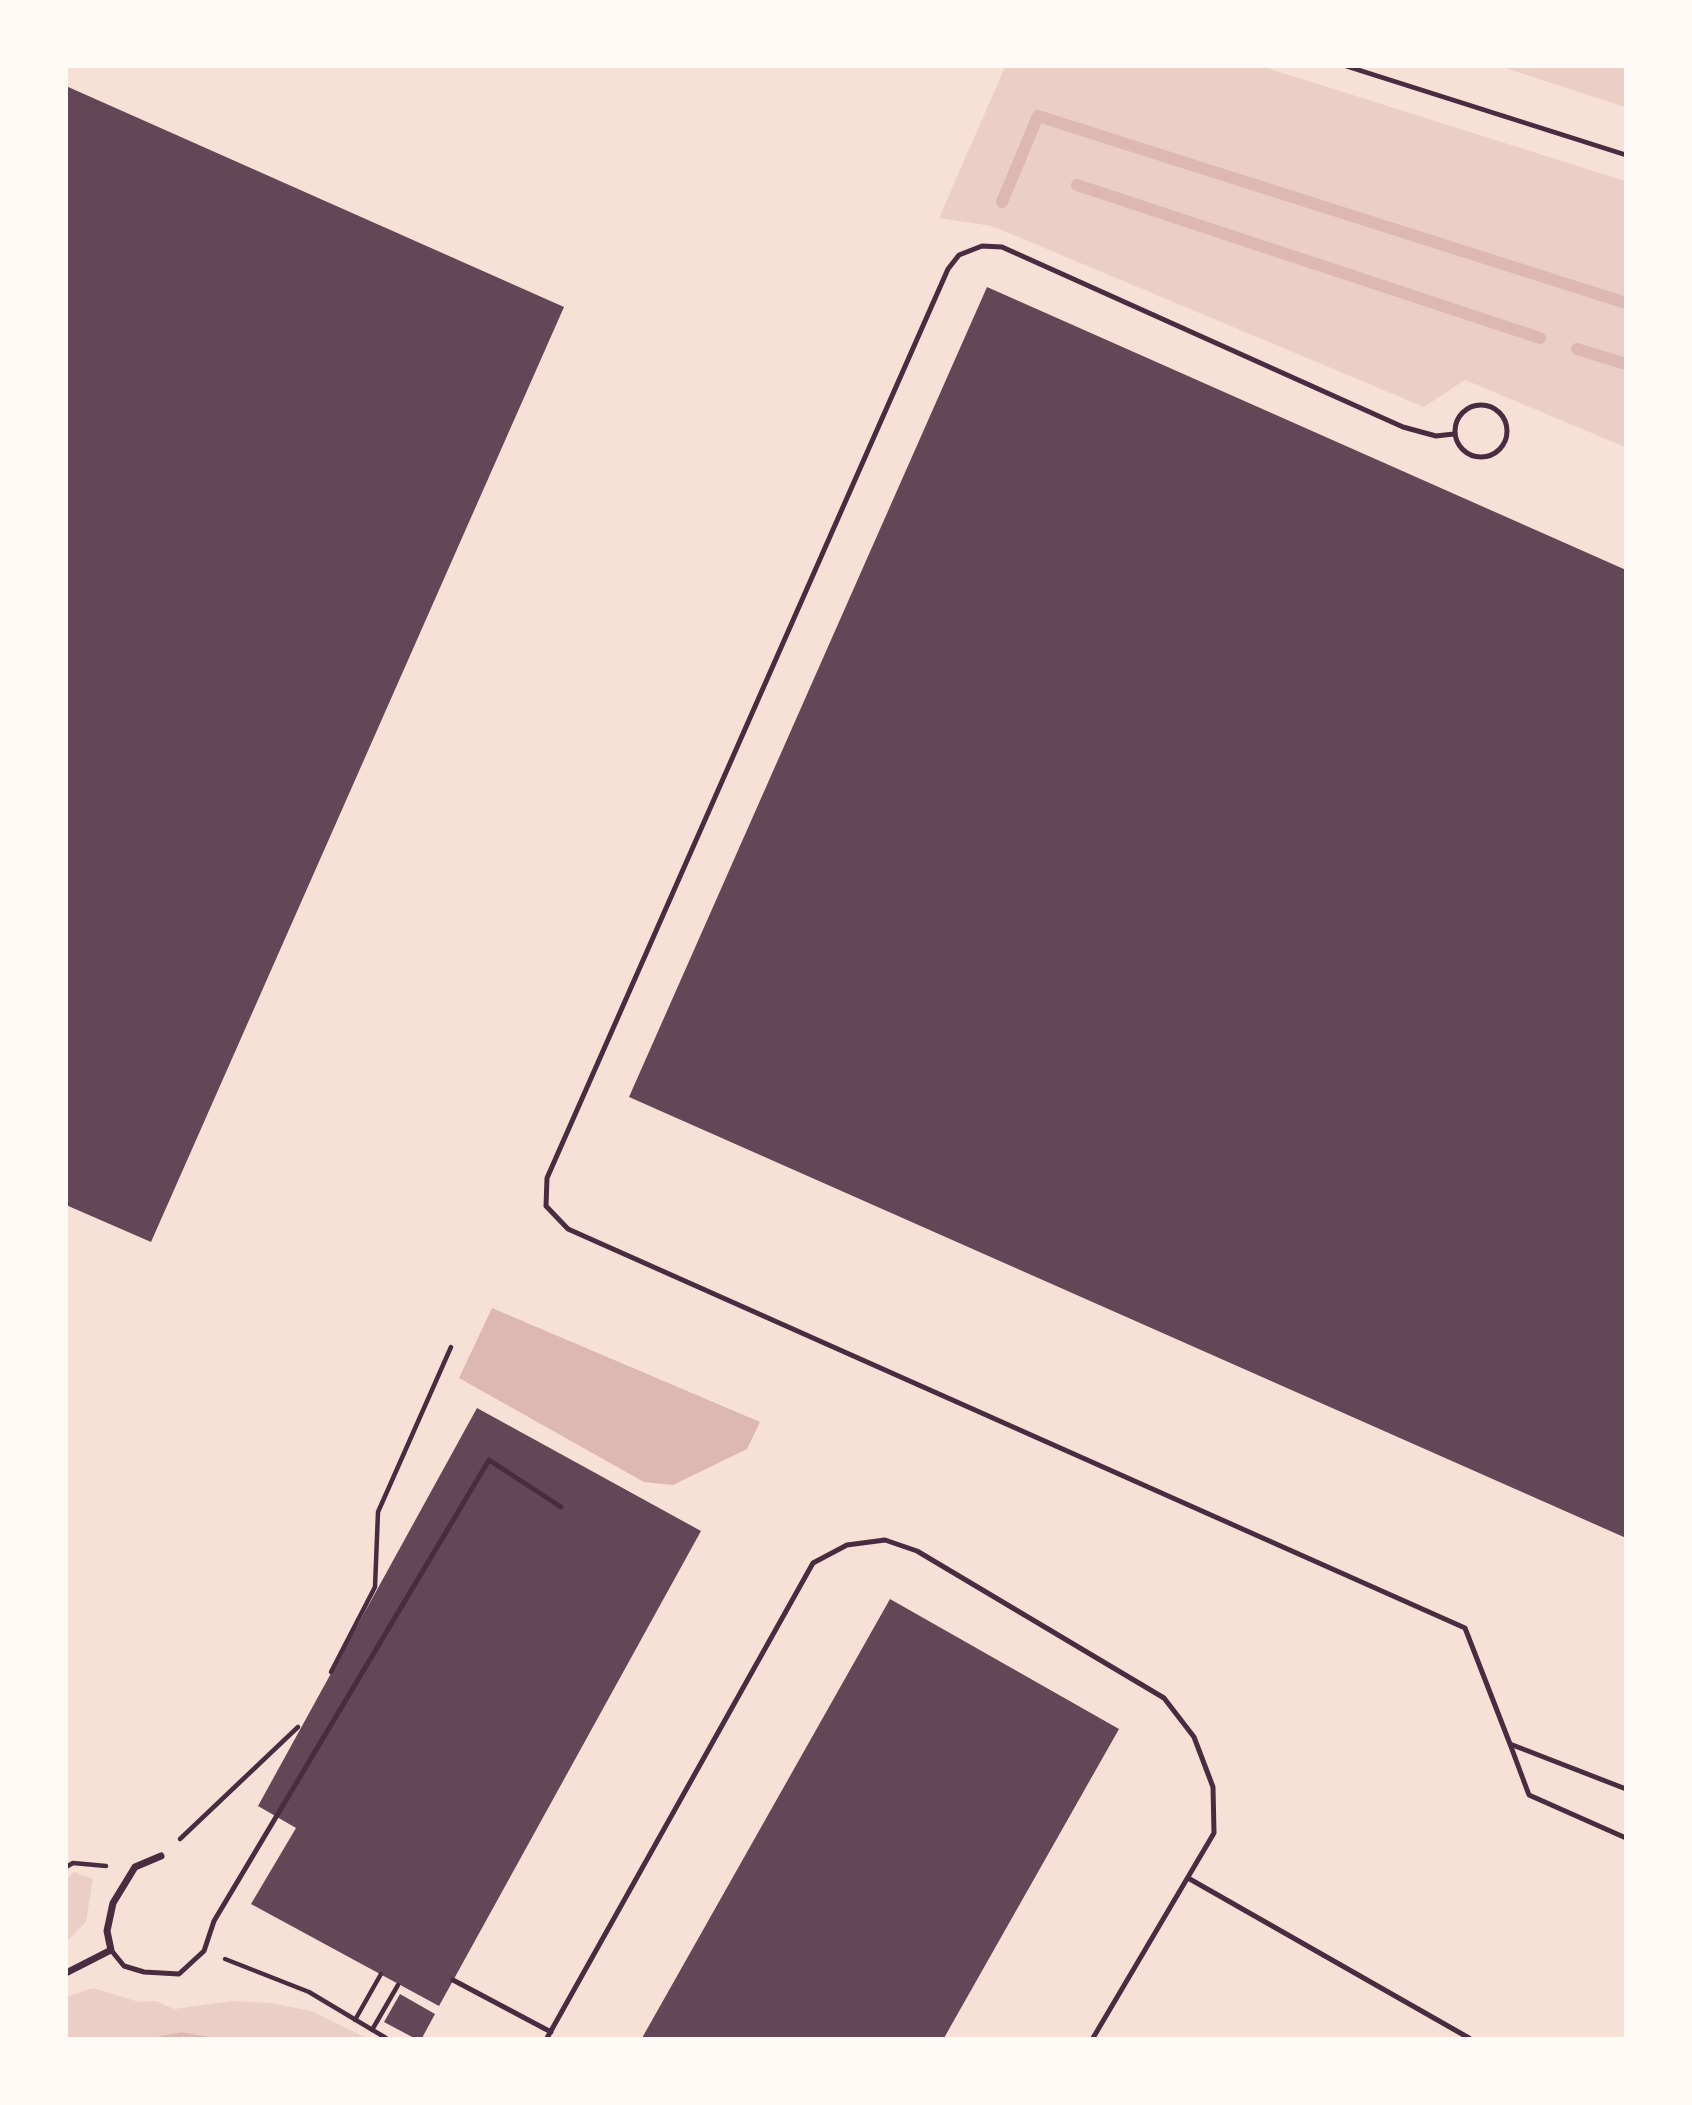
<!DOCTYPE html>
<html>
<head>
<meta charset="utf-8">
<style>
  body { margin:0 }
  #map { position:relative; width:1692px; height:2105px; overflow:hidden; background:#f7e1d7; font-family:Merriweather,serif }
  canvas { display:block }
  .frame { position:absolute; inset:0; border:68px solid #fffaf5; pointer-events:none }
</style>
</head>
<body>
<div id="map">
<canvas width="1692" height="2105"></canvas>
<div class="frame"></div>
</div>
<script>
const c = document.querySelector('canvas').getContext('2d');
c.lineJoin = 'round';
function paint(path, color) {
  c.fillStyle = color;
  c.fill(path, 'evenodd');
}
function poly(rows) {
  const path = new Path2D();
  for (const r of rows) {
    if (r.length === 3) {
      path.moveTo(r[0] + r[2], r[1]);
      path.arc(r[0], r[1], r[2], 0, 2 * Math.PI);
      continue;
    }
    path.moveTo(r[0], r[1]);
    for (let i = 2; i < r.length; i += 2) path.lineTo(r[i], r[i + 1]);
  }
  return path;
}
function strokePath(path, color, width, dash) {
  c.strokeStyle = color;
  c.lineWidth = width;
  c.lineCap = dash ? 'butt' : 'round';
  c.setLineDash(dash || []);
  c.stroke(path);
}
paint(poly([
  [1005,67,1264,67,1625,181,1625,447,1465,380,1424,407,992,226,939,218],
  [1502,67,1625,67,1625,107],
  [74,1872,93,1879,86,1922,67,1941,67,1879],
  [93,1988,139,2002,156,2001,174,2009,232,2001,271,2003,311,2011,367,2038,216,2038,181,2032,150,2038,67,2038,66,1997]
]), '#ebcfc5');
paint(poly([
  [492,1308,760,1422,747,1449,673,1485,644,1482,459,1378],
  [181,2032,216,2038,150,2038]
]), '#dcb8b0');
strokePath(poly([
  [1077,185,1540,338],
  [1002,202,1038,116,1626,303],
  [1577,349,1626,364]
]), '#dcb8b0', 12);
paint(poly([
  [66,86,564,307,151,1242,66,1205],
  [987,287,1626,570,1626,1538,629,1097],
  [477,1408,701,1531,439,2006,251,1904,296,1828,258,1806],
  [890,1599,1119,1729,944,2038,642,2038],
  [400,1994,435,2014,422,2038,414,2038,384,2022]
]), '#644757');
strokePath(poly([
  [1346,66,1626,155],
  [331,1672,375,1587,378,1512,451,1347],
  [180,1839,298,1727],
  [66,1867,73,1863,106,1866],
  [225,1959,309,1992,386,2038],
  [355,2020,381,1974],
  [372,2030,398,1985]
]), '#4a2c40', 4.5);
strokePath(poly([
  [1481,431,26],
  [1454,434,1436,436,1403,427,1002,247,982,246,959,255,948,269,547,1178,546,1206,568,1229,1465,1628,1510,1744],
  [1626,1789,1510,1744,1529,1795,1626,1838],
  [1188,1878,1469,2038],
  [111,1950,124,1966,144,1972,179,1974,204,1951,214,1921,489,1460,561,1507],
  [453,1980,551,2032],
  [547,2038,813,1563,847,1545,885,1540,917,1551,1164,1698,1194,1737,1213,1787,1214,1833,1093,2038]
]), '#4a2c40', 5);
strokePath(poly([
  [66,1973,111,1950,107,1931,113,1903,135,1867,161,1856]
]), '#4a2c40', 7);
</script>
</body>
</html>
